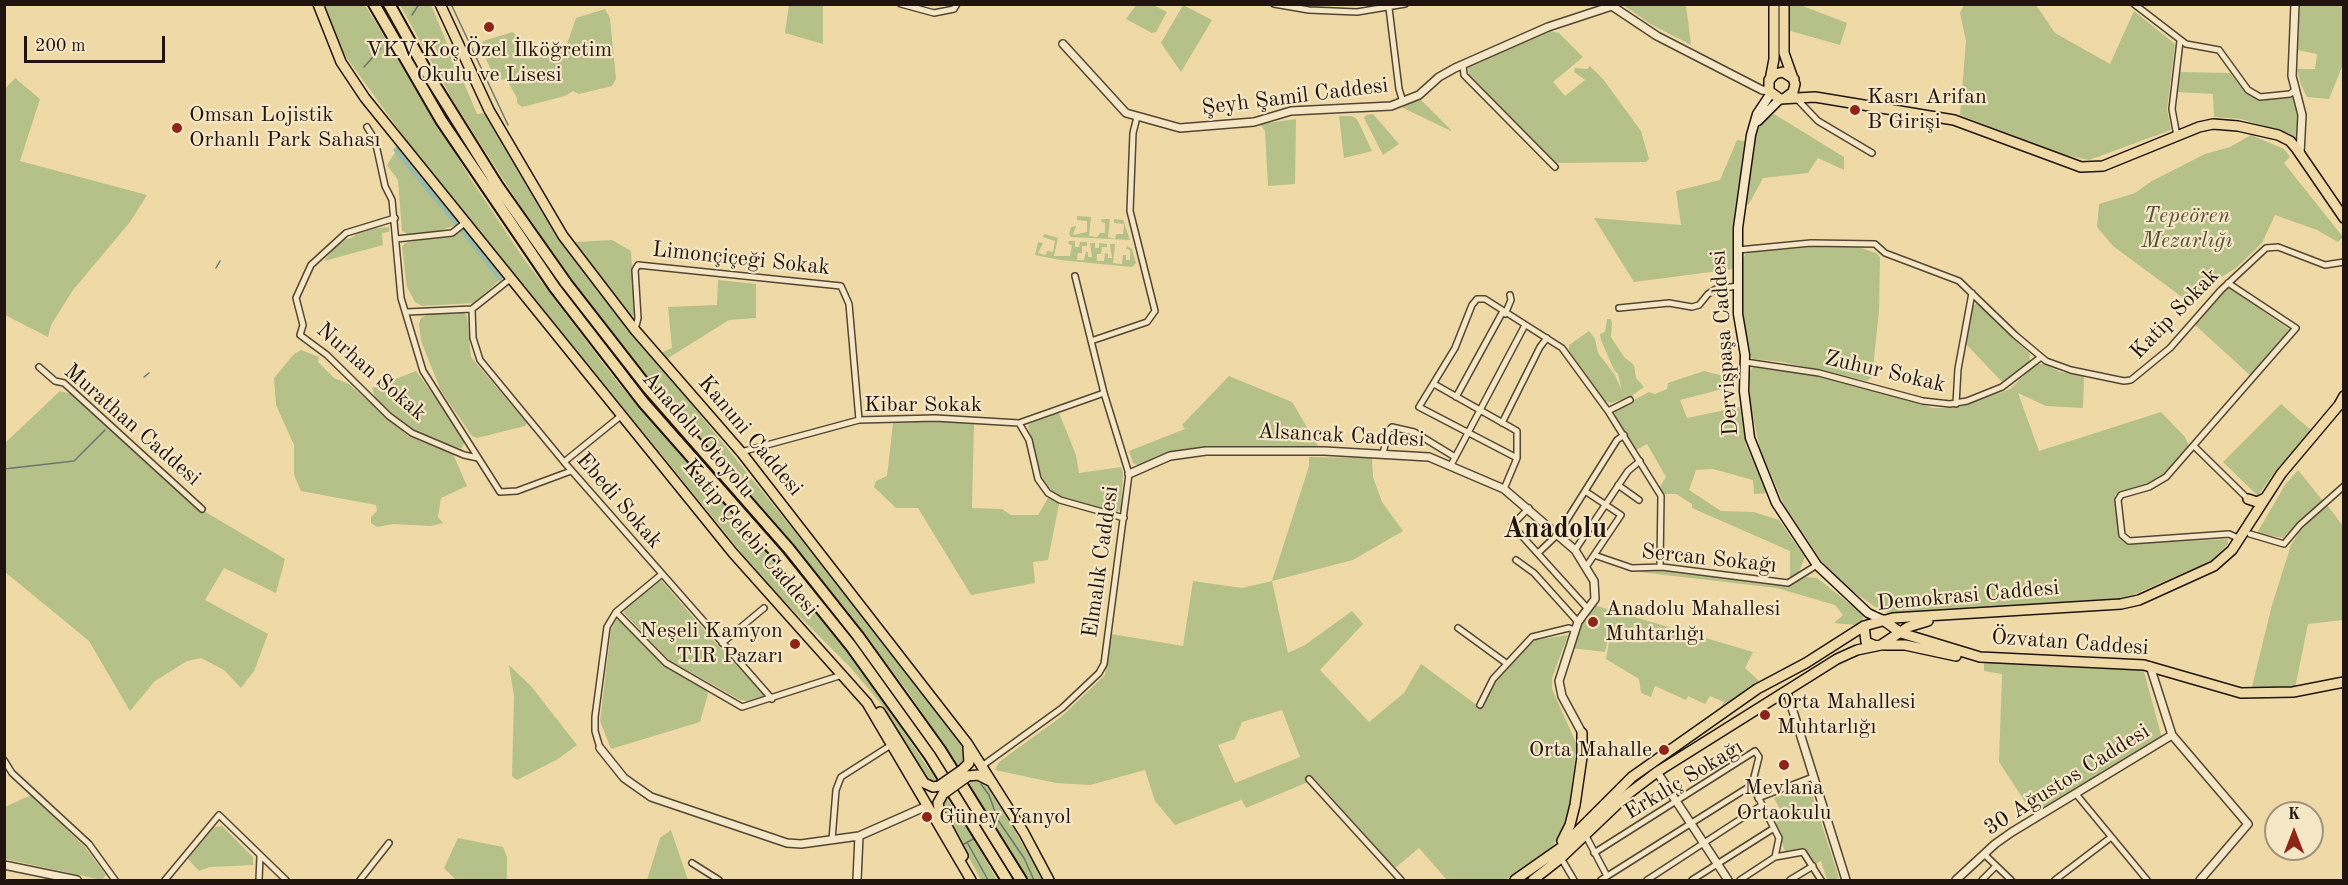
<!DOCTYPE html>
<html>
<head>
<meta charset="utf-8">
<style>
  body { margin:0 }
  #map { position:relative; width:2348px; height:885px; overflow:hidden; background:#efdaa7; font-family:"Old Standard TT",serif }
  canvas { display:block }
  .frame { position:absolute; inset:0; border:6px solid #21140f; pointer-events:none }
  .north { position:absolute; left:2264px; top:801px; width:60px; height:60px; box-sizing:border-box; background:#f5e7c6; border:2px solid #a0937d; border-radius:50%; rotate:0deg; font-size:16px; font-weight:700; line-height:24px; text-align:center; color:#21140f }
  .north::after { content:''; display:block; margin:auto; width:21px; height:27px; background:#8f2418; clip-path:polygon(50% 0,100% 100%,50% 72%,0 100%) }
  .scale { position:absolute; left:24px; top:36px; width:141px; height:27px; box-sizing:border-box; border:3px solid #21140f; border-top:0; padding-left:8px; font-size:18px; line-height:21px; white-space:nowrap; color:#21140f; -webkit-text-stroke:4px #f5e7c6; paint-order:stroke }
</style>
</head>
<body>
<div id="map">
<canvas width="2348" height="885"></canvas>
<div class="frame"></div>
<div class="north">K</div>
<div class="scale">200 m</div>
</div>
<script>
const c = document.querySelector('canvas').getContext('2d');
c.lineJoin = 'round';
function paint(path, color) {
  c.fillStyle = color;
  c.fill(path, 'evenodd');
}
function poly(rows) {
  const path = new Path2D();
  for (const r of rows) {
    path.moveTo(r[0], r[1]);
    for (let i = 2; i < r.length; i += 2) path.lineTo(r[i], r[i + 1]);
  }
  return path;
}
function strokePath(path, color, width, dash) {
  c.strokeStyle = color;
  c.lineWidth = width;
  c.lineCap = dash ? 'butt' : 'round';
  c.setLineDash(dash || []);
  c.stroke(path);
}
function drawText(font, color, halo, rows, align = 'center') {
  c.font = font + ' "Old Standard TT",serif';
  c.lineWidth = 4.5;
  c.setLineDash([]);
  c.textBaseline = 'middle';
  c.strokeStyle = halo;
  c.fillStyle = color;
  for (const [text, x, y, turn = 0] of rows) {
    c.save();
    c.translate(x, y);
    c.rotate((+turn || 0) * Math.PI / 180);
    c.textAlign = isNaN(turn) ? turn : align;
    if (halo) c.strokeText(text, 0, 0);
    c.fillText(text, 0, 0);
    c.restore();
  }
}
paint(poly([
  [1137,4,1153,5,1167,12,1156,32,1152,33,1126,19],
  [323,5,365,5,470,178,524,259,619,384,792,581,858,665,937,781,925,779,882,705,850,667,767,584,415,152,338,46],
  [400,5,431,5,477,114,485,113,571,256,800,538,962,743,966,753,959,768,910,695,846,609,659,393,572,280,521,207,456,106],
  [789,5,823,5,823,44,785,33],
  [1183,5,1212,20,1181,72,1161,43],
  [1623,5,1686,5,1691,45,1652,25],
  [1787,5,1800,5,1847,23,1840,45,1787,30],
  [1964,5,2036,5,2055,33,2110,64,2134,11,2175,44,2167,109,2171,130,2089,160,2064,155,1960,115,1966,41,1960,13],
  [2299,5,2343,5,2343,64,2329,99,2307,97,2301,85,2297,69,2315,69,2317,54,2298,50],
  [605,9,610,18,616,79,612,86,579,94,573,91,565,96,522,107,517,103,517,98,507,80,495,79,481,48,483,41,513,32,516,35,513,42,520,51,543,54,553,60,566,47,576,18],
  [1550,31,1559,33,1583,57,1553,82,1565,96,1585,80,1574,72,1575,68,1587,69,1590,66,1603,79,1641,131,1649,159,1646,162,1556,163,1469,76,1468,66,1471,64],
  [2179,72,2230,73,2245,92,2260,101,2293,96,2299,127,2298,140,2296,142,2282,132,2241,119,2214,117,2213,94,2177,92],
  [15,78,40,99,20,161,147,195,130,222,73,290,51,325,48,337,5,315,4,90],
  [1419,98,1451,130,1451,131,1401,107],
  [1373,114,1399,144,1383,155,1364,118,1366,115],
  [1774,114,1844,157,1844,170,1818,158,1808,173,1763,178,1749,204,1745,205,1754,138,1760,124],
  [1339,116,1352,116,1357,119,1372,151,1344,158],
  [1296,119,1295,184,1268,186,1265,131,1260,124],
  [2251,135,2284,149,2290,157,2284,163,2343,237,2338,242,2317,230,2275,215,2262,243,2236,268,2212,283,2213,287,2201,292,2190,303,2113,246,2097,227,2099,204,2135,193,2152,181,2205,154,2230,147],
  [1737,140,1745,141,1733,227,1734,269,1634,282,1594,218,1681,225,1676,191,1720,180],
  [398,148,458,224,434,233,411,236,402,231,398,180,387,165],
  [1077,216,1091,217,1089,236,1097,237,1100,233,1105,233,1105,223,1101,222,1102,219,1110,219,1108,237,1115,239,1116,234,1123,234,1124,224,1114,223,1114,219,1123,220,1130,240,1071,237,1069,234,1071,227,1076,226,1073,235,1087,232,1087,221,1077,220],
  [389,227,389,232,382,233,383,245,324,261,339,241,351,238,363,229],
  [464,230,502,278,474,303,422,306,415,302,407,287,402,247,405,243],
  [1044,234,1058,238,1054,256,1070,256,1072,245,1068,244,1069,241,1075,241,1075,247,1079,247,1080,242,1087,242,1087,246,1082,246,1082,253,1078,253,1077,260,1084,260,1086,252,1088,252,1088,257,1092,257,1090,243,1095,243,1095,248,1099,248,1099,243,1107,244,1107,247,1102,247,1101,254,1097,254,1097,261,1104,261,1105,253,1108,254,1108,258,1112,258,1110,244,1115,244,1113,263,1122,264,1123,255,1126,255,1126,260,1130,260,1130,250,1126,249,1127,246,1132,249,1136,263,1132,267,1060,260,1035,255,1038,242,1043,243,1038,253,1046,255,1047,251,1053,252,1055,241,1043,237],
  [612,240,631,251,635,315,631,316,575,242],
  [1812,247,1858,247,1876,253,1880,257,1879,311,1872,377,1867,381,1783,362,1753,359,1749,355,1742,314,1742,258,1747,253],
  [718,280,756,284,756,318,729,320,665,360,661,353,672,348,668,307,717,305],
  [2228,287,2290,330,2251,376,2195,325],
  [1977,303,2030,354,2029,362,2002,382,1966,344,1973,306],
  [464,313,467,316,471,357,527,423,525,426,477,438,472,436,441,391,421,341,419,324,421,318,428,314],
  [1607,319,1611,319,1612,323,1611,337,1624,357,1634,365,1636,378,1644,387,1630,397,1611,403,1605,401,1569,351,1569,345,1589,331,1595,339,1598,353,1615,375,1622,391,1618,374,1614,370,1601,340,1600,334,1605,332],
  [301,350,319,357,318,362,334,378,349,384,408,436,453,454,467,486,441,498,438,517,443,523,431,526,393,524,377,527,371,523,371,517,377,511,376,505,301,491,294,475,294,445,276,405,274,378,294,354],
  [2036,364,2044,364,2061,372,2084,376,2083,408,2046,406,2018,393,2039,451,2161,412,2185,437,2190,448,2165,473,2147,485,2115,495,2120,538,2129,544,2228,539,2228,544,2211,561,2126,598,1889,613,1881,611,1842,584,1821,560,1784,505,1760,449,1750,403,1749,373,1754,366,1831,378,1933,408,1957,408,2010,389],
  [416,371,466,440,461,449,415,432,376,400,372,388],
  [1704,371,1724,376,1725,383,1734,380,1734,386,1680,400,1687,418,1740,407,1746,445,1768,493,1754,494,1753,480,1713,469,1696,470,1689,490,1721,511,1754,512,1779,520,1805,557,1798,574,1790,579,1790,551,1692,508,1692,504,1676,494,1663,494,1660,487,1666,477,1647,444,1636,450,1614,415,1615,410,1649,392,1655,394,1667,389,1668,383],
  [1229,376,1292,402,1318,446,1206,448,1169,453,1138,465,1133,463,1129,451,1185,429,1182,425],
  [60,391,71,394,202,510,285,559,276,593,224,568,205,600,268,634,254,671,241,688,224,670,201,658,187,661,155,681,130,711,89,641,5,572,5,443],
  [2281,404,2312,431,2273,474,2258,496,2223,462],
  [1059,413,1076,455,1079,473,1121,467,1123,472,1121,510,1115,512,1059,496,1044,484,1028,427,1029,424],
  [945,421,974,424,972,508,1002,509,1011,515,1038,515,1048,498,1059,504,1048,560,1033,562,1035,583,971,595,918,508,896,508,874,487,876,481,887,476,893,423],
  [1309,457,1372,458,1373,477,1382,502,1403,531,1353,560,1272,581,1288,653,1305,645,1352,611,1363,624,1320,670,1369,722,1404,693,1421,664,1481,708,1495,680,1525,648,1536,640,1568,635,1552,678,1552,689,1577,745,1569,810,1565,826,1551,849,1505,880,1447,880,1419,848,1395,868,1315,779,1246,808,1240,797,1241,800,1175,825,1155,801,1145,770,1090,785,1056,783,995,770,999,762,1062,716,1105,675,1111,634,1183,646,1193,581,1242,588,1272,581,1309,466],
  [1282,710,1300,757,1235,783,1218,745,1235,739,1242,722],
  [2298,470,2323,501,2283,538,2257,533,2285,485],
  [2327,505,2343,526,2343,620,2308,624,2295,688,2251,691,2272,605,2291,545,2299,532],
  [1622,570,1662,570,1789,585,1806,577,1817,578,1864,615,1862,621,1855,625,1834,623,1843,615,1835,605,1777,588],
  [661,580,704,630,765,696,747,701,740,700,669,660,624,613,625,608],
  [1594,605,1753,652,1745,668,1759,681,1720,710,1724,702,1710,696,1705,704,1688,696,1686,700,1655,686,1651,697,1641,693,1639,679,1606,659,1612,624,1605,652,1571,648,1581,623],
  [616,620,619,620,665,666,706,690,708,694,700,722,611,749,600,721,611,630],
  [1984,662,2143,668,2162,738,2033,814,1999,762,2002,674,1984,671],
  [509,665,531,686,577,745,558,759,517,780,512,776,514,696],
  [978,778,989,785,1043,880,1026,880,968,781],
  [1809,785,1839,878,1832,880,1827,880,1821,861,1813,865,1805,848,1785,851,1775,823,1785,819,1774,798],
  [31,795,85,847,106,875,102,880,5,859,5,807],
  [946,798,964,822,997,880,981,880,945,814,943,805],
  [222,826,253,857,253,865,210,867,199,871,188,859,214,827],
  [671,830,688,880,647,880,660,838],
  [458,838,503,847,507,857,507,880,456,880,444,868]
]), '#b6c089');
strokePath(poly([
  [451,4,508,125],
  [412,15,419,4],
  [364,67,381,48],
  [216,268,220,261],
  [144,377,149,373],
  [4,469,74,461,105,430],
  [981,784,989,795,998,820,1024,858,1034,880],
  [967,842,988,880],
  [964,844,973,839]
]), '#6a786d', 1.5);
strokePath(poly([
  [396,150,456,223],
  [463,231,500,278]
]), '#9abaab', 5);
const minor = poly([
  [901,4,934,13,954,9,957,4],
  [1274,4,1309,10,1357,12,1405,4],
  [2134,4,2186,44,2219,50,2248,90,2260,97,2290,94,2295,90],
  [1389,8,1399,89,1403,102],
  [1463,65,1464,75,1555,167],
  [1797,99,1818,121,1872,153],
  [367,127,375,140,385,186,392,200,401,298,423,371,500,492,517,491,571,471],
  [2177,136,2172,109,2180,41],
  [395,218,346,233,311,265,296,298,303,325,300,335,327,355,389,416,412,433,464,455,478,458],
  [396,239,452,233,466,222],
  [1738,250,1811,243,1875,244,1885,253,1959,281,2015,335,2046,361,2071,370,2124,381,2131,380,2170,348,2221,290,2266,248,2278,247,2325,265,2344,262],
  [2228,283,2296,328,2166,477,2149,487,2121,495,2118,500,2122,535,2129,541,2229,534,2240,539],
  [1619,308,1669,303,1692,307,1699,305,1708,294,1716,289,1738,286],
  [472,309,473,338,480,360,564,462,772,699],
  [407,312,472,309,510,279],
  [1505,314,1511,300,1510,295],
  [635,330,638,318,635,270,638,265,841,286,849,304,859,420],
  [1091,341,1147,322,1155,311,1130,211,1133,133,1137,117],
  [1745,362,1819,373,1923,401,1950,404,1967,401,2002,387,2041,357],
  [39,367,55,381,64,383,202,509],
  [1434,384,1517,431,1517,458,1504,489],
  [1456,397,1502,313],
  [1956,404,1958,369,1972,293],
  [1608,411,1630,400],
  [1019,423,1029,440,1038,479,1048,493,1060,500,1124,518],
  [1502,423,1540,347,1547,338],
  [2195,447,2248,499],
  [741,452,859,420,935,418,1019,423,1104,393],
  [1383,454,1388,431,1392,427,1414,432,1455,457],
  [1517,458,1419,407,1455,348,1472,305,1477,299,1485,299,1562,348,1608,411,1661,496,1660,567],
  [564,462,622,415],
  [1451,465,1525,325],
  [1618,485,1639,500],
  [1585,491,1621,515,1586,567],
  [1529,508,1512,525,1588,609],
  [2250,534,2284,544,2300,525,2344,486],
  [1575,550,1628,471,1640,461],
  [1538,553,1558,534,1617,440,1624,435],
  [1594,555,1632,568,1662,567,1788,583,1817,565],
  [1516,560,1534,573,1578,622],
  [616,612,666,663,742,707,842,675],
  [1458,628,1506,663],
  [722,643,764,608],
  [1480,705,1493,679,1532,637,1569,628,1575,630],
  [600,748,595,731,595,717,607,627,616,612,662,574],
  [4,760,12,773,89,844,115,880],
  [982,766,1062,708,1099,673,1104,664,1129,474,1104,393,1075,276],
  [1309,779,1401,880],
  [2076,794,2147,880],
  [1758,798,1813,777],
  [1586,836,1607,876],
  [832,840,836,790,841,777,891,745],
  [1594,853,1755,751,1759,757,1752,785,1779,838,1775,857],
  [1985,855,2011,880],
  [1561,858,1574,880],
  [692,863,719,880],
  [165,880,219,815,286,880],
  [259,880,260,856],
  [360,880,389,843],
  [1601,880,1752,785],
  [1647,880,1762,805],
  [1692,880,1774,828],
  [1740,880,1775,857,1803,852,1821,880],
  [1790,880,1813,866],
  [1982,880,1996,866],
  [2055,880,2110,838]
]);
const tertiary = poly([
  [2295,4,2292,76,2302,115,2300,154],
  [1063,44,1126,113,1180,128,1254,122,1291,111,1391,106,1419,95,1439,77,1455,68,1548,27,1612,6,1657,36,1762,90,1769,91],
  [1129,474,1170,456,1206,451,1324,451,1429,457,1504,489,1575,550,1594,581,1595,599,1578,622,1559,681,1562,696,1582,733],
  [2150,666,2172,735,2248,824,2200,880],
  [1787,692,1846,880],
  [600,748,624,778,651,797,787,843,801,844,859,836,927,806],
  [1657,772,1728,880],
  [4,865,77,880],
  [857,880,859,836],
  [1956,880,1995,844,2012,832,2172,735]
]);
const secondary = poly([
  [1771,93,1757,114,1751,135,1738,228,1738,314,1745,355,1744,391,1750,438,1776,503,1817,565,1868,613,1883,620],
  [1758,121,1780,99]
]);
const primary = poly([
  [318,4,341,62,365,98,733,553,867,703,971,880],
  [440,4,489,110,563,236,635,330,741,452,967,743,1024,833,1049,880],
  [1784,4,1784,53,1795,84,1793,92,1785,98],
  [1794,79,1783,72,1775,74,1769,80,1769,91,1780,99,1815,97,1954,120,2081,167,2103,166,2199,127,2213,124,2238,126,2278,135,2290,141,2296,148,2344,218],
  [1770,80,1774,59,1774,4],
  [2248,499,2257,502,2265,498],
  [1883,620,1901,633,1980,657,2144,665,2241,693,2293,692,2344,682],
  [1864,626,1866,642,1876,646],
  [1884,645,1905,645,1956,656],
  [880,712,924,783,933,787,939,786],
  [962,770,969,763,968,748],
  [968,776,978,775,990,781],
  [943,794,938,803,940,813,963,856],
  [1562,841,1570,825,1575,805,1582,757,1582,733],
  [1515,880,1562,847,1632,777,1757,689,1806,663,1864,626,1893,618,2121,604,2139,600,2214,566,2232,550,2281,474,2339,405,2344,396],
  [1533,880,1561,858,1628,794,1657,772,1837,659,1857,650,1881,645,1908,627,1928,621]
]);
const motorway = poly([
  [374,4,441,120,555,288,643,402,776,553,851,646,930,756,1007,880],
  [389,4,429,76,497,185,566,283,647,387,789,549,858,636,940,750,1021,880]
]);
strokePath(minor, '#544635', 8);
strokePath(tertiary, '#544635', 10);
strokePath(secondary, '#21140f', 11);
strokePath(primary, '#21140f', 12);
strokePath(motorway, '#21140f', 14);
strokePath(minor, '#f5e7c6', 5);
strokePath(tertiary, '#f5e7c6', 7);
strokePath(secondary, '#f5e7c6', 8);
strokePath(primary, '#efdaa7', 9);
strokePath(motorway, '#efdaa7', 10);
const primaryBridge = poly([
  [939,786,962,770],
  [943,794,968,776]
]);
strokePath(primaryBridge, '#21140f', 12, []);
strokePath(primaryBridge, '#efdaa7', 9);
for (const [x, y, r, color] of [
  [489,27,6,"#8f2418"],
  [1855,110,6,"#8f2418"],
  [177,128,6,"#8f2418"],
  [1593,622,6,"#8f2418"],
  [795,644,6,"#8f2418"],
  [1765,715,6,"#8f2418"],
  [1664,750,6,"#8f2418"],
  [1784,765,6,"#8f2418"],
  [927,817,6,"#8f2418"]
]) {
  const dot = new Path2D();
  dot.arc(x, y, r, 0, 2 * Math.PI);
  c.fillStyle = color;
  c.fill(dot);
  strokePath(dot, '#f5e7c6', 2);
}
drawText('22px', '#21140f', '#f5e7c6', [
  ["VKV Koç Özel İlköğretim",489,50,"center"],
  ["Okulu ve Lisesi",489,75,"center"],
  ["Kasrı Arifan",1867,97],
  ["B Girişi",1867,122],
  ["Omsan Lojistik",189,115],
  ["Orhanlı Park Sahası",189,140],
  ["Anadolu Mahallesi",1605,609],
  ["Muhtarlığı",1605,634],
  ["Neşeli Kamyon",783,631,"right"],
  ["TIR Pazarı",783,656,"right"],
  ["Orta Mahallesi",1777,702],
  ["Muhtarlığı",1777,727],
  ["Orta Mahalle",1652,750,"right"],
  ["Mevlana",1784,788,"center"],
  ["Ortaokulu",1784,813,"center"],
  ["Güney Yanyol",939,817]
], 'left');
drawText('22px', '#21140f', '#f5e7c6', [
  ["Şeyh Şamil Caddesi",1295,97,-7],
  ["Limonçiçeği Sokak",741,259,6],
  ["Katip Sokak",2175,314,-46],
  ["Dervişpaşa Caddesi",1725,343,-94],
  ["Nurhan Sokak",371,372,41],
  ["Zuhur Sokak",1885,372,13],
  ["Kibar Sokak",923,405],
  ["Murathan Caddesi",132,425,41],
  ["Anadolu Otoyolu",698,435,49],
  ["Kanuni Caddesi",750,436,50],
  ["Alsancak Caddesi",1341,436,3],
  ["Ebedi Sokak",619,501,49],
  ["Katip Çelebi Caddesi",750,538,50],
  ["Sercan Sokağı",1709,559,6],
  ["Elmalık Caddesi",1101,562,-82],
  ["Demokrasi Caddesi",1968,596,-5],
  ["Özvatan Caddesi",2070,643,4],
  ["Erkılıç Sokağı",1684,780,-31],
  ["30 Ağustos Caddesi",2067,780,-32]
]);
drawText('italic 22px', '#55503a', '#f5e7c6', [
  ["Tepeören",2187,216],
  ["Mezarlığı",2187,241]
]);
drawText('bold 28px', '#21140f', '#f5e7c6', [
  ["Anadolu",1555,530]
]);
</script>
</body>
</html>
